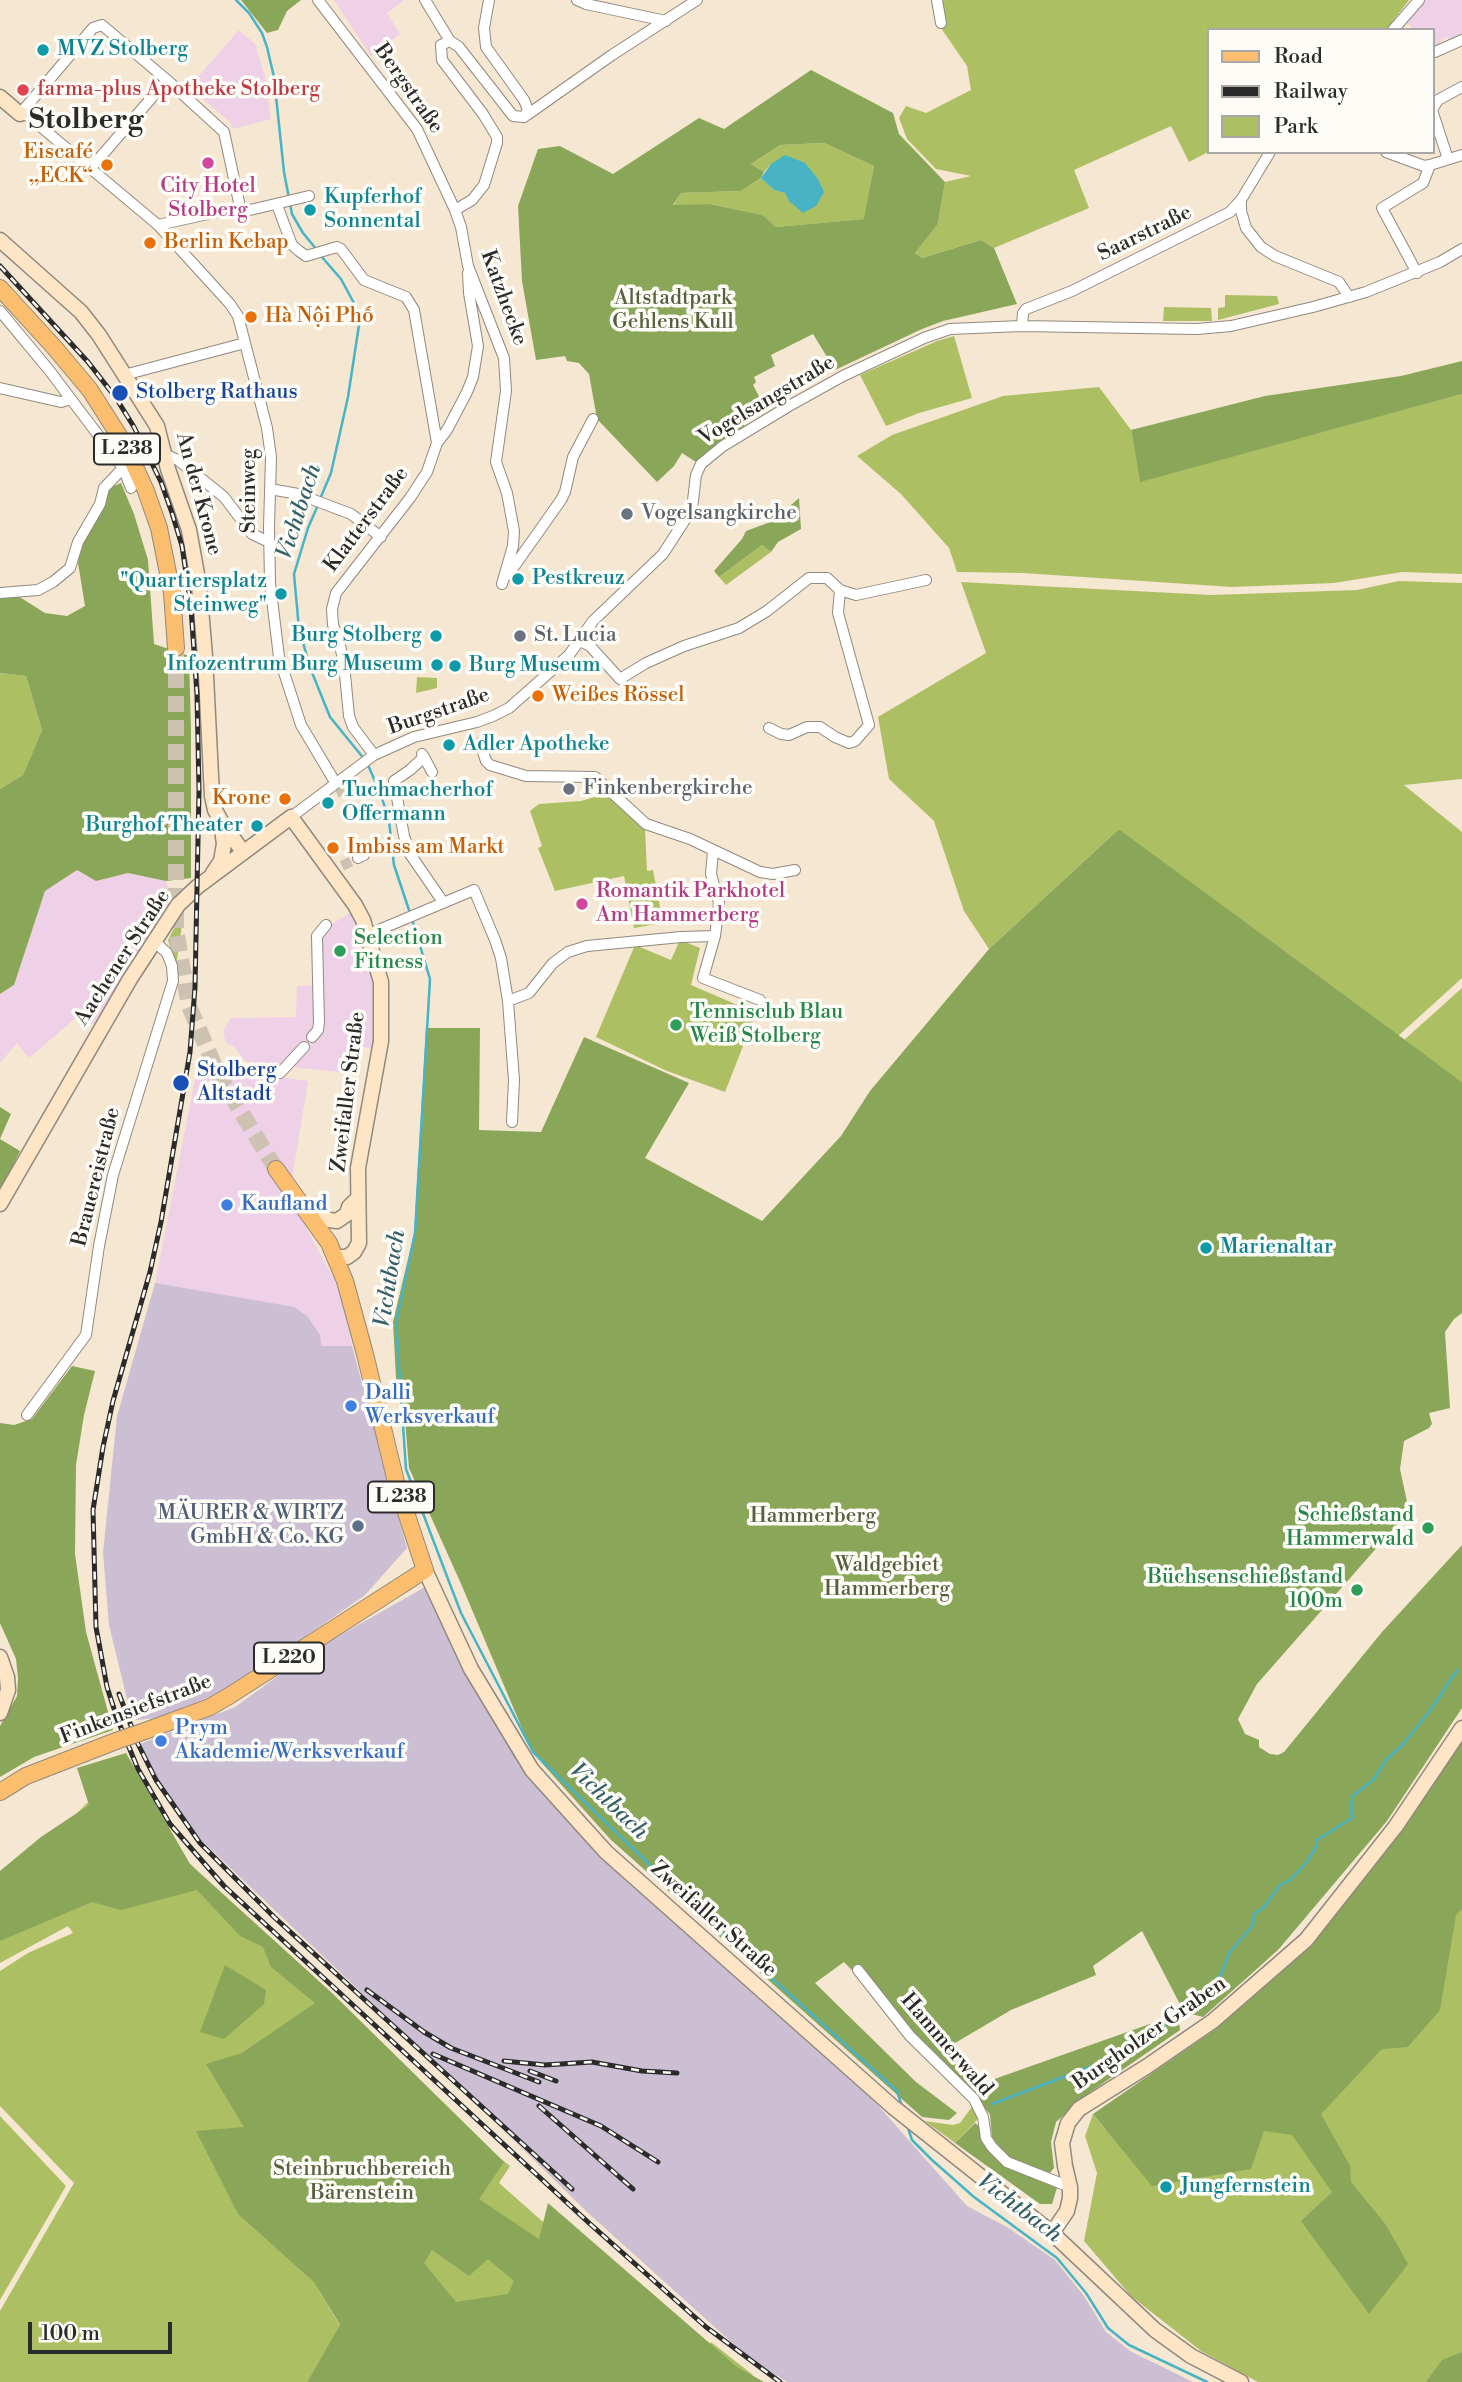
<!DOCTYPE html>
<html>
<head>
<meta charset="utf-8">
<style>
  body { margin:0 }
  #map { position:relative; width:1462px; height:2382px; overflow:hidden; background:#f6e7d2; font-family:"Libre Bodoni",serif }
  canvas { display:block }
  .legend { position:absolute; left:1207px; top:28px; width:228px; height:126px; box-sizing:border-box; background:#fdfcf7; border:2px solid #a9a8a5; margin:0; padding:9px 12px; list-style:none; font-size:21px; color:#2b2b2b }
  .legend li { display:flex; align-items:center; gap:14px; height:35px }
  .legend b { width:35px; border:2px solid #a9a8a5 }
  .scale { position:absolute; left:28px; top:2322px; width:144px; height:32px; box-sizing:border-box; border:4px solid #2b2b2b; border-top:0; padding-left:9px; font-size:21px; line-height:24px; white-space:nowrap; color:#2b2b2b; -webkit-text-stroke:5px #fdfcf7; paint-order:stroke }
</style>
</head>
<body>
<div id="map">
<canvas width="1462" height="2382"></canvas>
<ul class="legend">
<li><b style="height:9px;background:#fbbd6e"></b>Road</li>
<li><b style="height:9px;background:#2b2b2b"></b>Railway</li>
<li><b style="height:19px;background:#adbf63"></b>Park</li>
</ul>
<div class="scale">100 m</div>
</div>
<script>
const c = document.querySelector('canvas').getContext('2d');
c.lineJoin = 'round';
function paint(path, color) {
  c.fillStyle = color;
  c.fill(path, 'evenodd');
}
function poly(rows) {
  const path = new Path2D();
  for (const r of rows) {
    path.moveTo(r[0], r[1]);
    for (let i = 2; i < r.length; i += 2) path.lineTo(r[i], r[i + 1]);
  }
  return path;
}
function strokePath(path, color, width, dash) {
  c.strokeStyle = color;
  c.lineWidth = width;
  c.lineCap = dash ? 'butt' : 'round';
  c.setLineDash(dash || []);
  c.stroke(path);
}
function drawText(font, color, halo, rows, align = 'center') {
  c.font = font + ' "Libre Bodoni",serif';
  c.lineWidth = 7;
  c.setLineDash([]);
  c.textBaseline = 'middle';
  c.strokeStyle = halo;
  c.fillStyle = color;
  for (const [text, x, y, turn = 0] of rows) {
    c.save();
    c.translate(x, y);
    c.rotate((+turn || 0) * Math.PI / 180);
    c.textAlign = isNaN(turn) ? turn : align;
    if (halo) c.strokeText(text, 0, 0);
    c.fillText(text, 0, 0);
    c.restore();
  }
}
paint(poly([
  [334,0,404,0,387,13,400,34,371,56],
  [1426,0,1462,0,1462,37,1449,42,1447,36,1435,47,1432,45,1432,30,1415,30,1406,22],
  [239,30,255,44,265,77,271,119,232,129,231,123,189,87],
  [77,870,96,881,128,873,166,881,170,893,169,906,94,1024,79,1015,29,1058,17,1043,0,1063,0,994,14,985,45,891],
  [350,913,371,962,376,987,377,1013,373,1048,351,1046,347,1073,246,1062,234,1047,226,1043,223,1032,230,1018,296,1017,297,986,317,985,316,934],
  [234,1071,308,1081,289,1196,336,1283,347,1318,352,1346,321,1346,155,1283,196,1074,227,1078]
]), '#eed0e7');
paint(poly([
  [155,1283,294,1307,307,1316,320,1335,321,1346,352,1346,407,1548,364,1596,265,1664,217,1694,156,1718,136,1720,127,1699,109,1625,103,1553,117,1416],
  [425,1587,465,1674,527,1773,601,1855,626,1880,875,2102,967,2206,1007,2227,1055,2260,1084,2296,1106,2332,1130,2351,1193,2382,787,2382,749,2358,587,2212,430,2058,202,1841,158,1780,140,1744,235,1707,314,1650]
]), '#ccbed3');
paint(poly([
  [941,0,1409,0,1386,30,1208,30,1208,152,1189,162,1171,126,1074,170,1089,208,994,248,981,240,922,258,915,253,938,224,945,182,971,176,936,169,907,139,899,118,906,106,926,113,971,90,967,66,941,28,945,18],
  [824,143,874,166,865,219,776,227,761,215,710,204,673,206,681,193,741,191,761,178,774,190,785,193,808,209,815,206,771,164,764,172,751,164,780,145],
  [1225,295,1277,296,1279,304,1218,320,1218,308,1225,307],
  [1164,307,1211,308,1212,321,1163,321],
  [954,336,972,398,919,413,886,426,860,375,937,341],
  [1099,387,1131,430,1140,481,1462,394,1462,574,1402,572,1334,583,1232,587,1023,573,957,572,949,548,901,494,857,456,892,435,1003,396],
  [762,545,771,552,726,585,719,577],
  [1399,581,1462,583,1462,779,1404,785,1462,832,1462,978,1398,1036,1119,829,989,949,964,911,934,821,889,779,878,717,986,653,961,582,1211,595,1357,590],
  [0,673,26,676,42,730,23,775,0,789],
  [417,677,437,678,437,688,416,693],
  [608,793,645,829,647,871,653,870,663,923,634,928,624,876,555,891,538,848,542,846,530,811,539,804,581,801],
  [183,911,182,925,176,966,168,940],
  [680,940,700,948,691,985,756,1013,725,1092,667,1071,596,1037,635,945,671,960],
  [1462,988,1462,1082,1404,1040],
  [1462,1777,1462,2382,1258,2382,1201,2351,1131,2296,1084,2241,1097,2173,1085,2136,1093,2114,1105,2129,1209,2060],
  [90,1800,176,1850,447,2116,510,2166,499,2183,645,2312,708,2346,711,2342,753,2375,746,2382,356,2331,316,2285,340,2326,307,2382,0,2382,0,2311,74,2183,0,2106,0,1971,28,1953,73,1933,68,1926,0,1963,0,1880,42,1849],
  [974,2104,978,2119,955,2143,925,2121,953,2125,960,2123],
  [0,2116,66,2186,0,2300]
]), '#adbf63');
paint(poly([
  [241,0,301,0,287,11,278,30,267,33],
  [811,70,893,113,899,134,945,182,938,224,915,253,922,258,981,240,994,248,1017,304,943,321,922,329,835,370,813,334,771,355,775,366,754,377,756,382,753,385,763,404,740,418,745,427,723,439,696,462,682,453,674,466,657,482,597,419,589,374,579,363,567,361,565,356,536,360,522,281,518,206,538,149,560,146,613,174,699,118,724,129],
  [824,143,874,166,864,219,776,227,762,215,710,204,673,205,681,193,741,191,761,178,764,172,751,164,780,145],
  [1462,361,1462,394,1140,482,1131,430,1265,396,1401,376],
  [121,483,134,514,148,560,154,644,189,656,191,731,191,878,166,881,128,873,96,881,77,870,45,891,14,985,0,994,0,789,23,775,42,730,26,676,0,673,0,596,18,596,45,613,67,616,85,606,78,563,82,543,107,489],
  [799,498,801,529,778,542,771,552,762,545,719,577,714,571,742,539,746,531,773,521],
  [1119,829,1462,1082,1462,1313,1454,1319,1445,1332,1450,1408,1429,1413,1432,1424,1429,1428,1404,1441,1400,1469,1409,1511,1257,1684,1238,1719,1245,1734,1259,1740,1259,1747,1270,1754,1278,1755,1284,1752,1382,1632,1462,1545,1462,1708,1387,1821,1278,1950,1203,2017,1184,2012,1142,1931,1093,1966,1096,1975,1011,2010,950,2046,986,2082,1178,2014,1180,2030,1086,2095,1056,2122,1051,2142,1054,2168,1049,2174,1009,2158,992,2138,990,2114,844,1962,815,1983,916,2082,957,2113,949,2120,922,2117,610,1839,532,1752,462,1586,409,1468,405,1420,396,1378,393,1322,414,1234,426,1028,480,1028,479,1130,541,1132,584,1037,689,1083,645,1158,762,1221,841,1136,870,1091,989,949],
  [0,1107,11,1114,0,1139,20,1151,0,1191],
  [72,1366,95,1371,84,1415,76,1465,75,1554,86,1632,113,1730,34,1757,0,1777,0,1726,17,1696,18,1678,16,1659,0,1623,0,1423,14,1425,32,1419],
  [1462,1740,1462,1909,1456,1915,1440,2010,1408,2047,1382,2049,1321,2114,1350,2166,1351,2182,1386,2225,1408,2264,1369,2314,1301,2221,1332,2192,1292,2135,1264,2131,1251,2169,1152,2186,1093,2114,1216,2029,1309,1947,1401,1831],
  [126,1753,190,1864,332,1993,504,2162,479,2199,539,2239,548,2203,737,2367,764,2382,307,2382,340,2325,314,2282,238,2214,196,2131,244,2127,206,2064,242,2053,315,2003,271,1967,263,1947,240,1936,197,1890,121,1910,92,1902,0,1941,0,1871,41,1837,89,1805,77,1768],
  [432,2250,469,2276,488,2259,514,2281,508,2294,456,2302,424,2263],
  [225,1965,266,1990,264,2004,224,2039,200,2032],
  [975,2123,979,2126,981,2139,988,2149,1006,2166,1057,2188,1052,2204,1040,2204,955,2143],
  [1462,2352,1462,2382,1426,2382,1442,2360]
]), '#8aa659');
paint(poly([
  [785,155,805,163,818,179,824,192,816,206,803,213,789,201,785,193,774,190,761,178,771,164]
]), '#47b3c5');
strokePath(poly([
  [236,0,249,13,262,33,267,47,274,77,284,172,292,214,303,233,317,250],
  [320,499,331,473,348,397,359,325,356,307,341,279,321,256],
  [318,505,308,528,294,574,299,629,311,670,330,717,365,760],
  [368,765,381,795,389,821,394,865,410,913],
  [412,919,430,979,415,1233,396,1323,406,1469,461,1613,533,1752,707,1920,897,2091,902,2106],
  [1191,2006,1198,1996,1221,1975,1229,1953,1253,1925,1254,1914,1264,1907,1280,1885,1290,1880,1307,1862,1316,1847,1317,1840,1352,1818,1351,1804,1353,1796,1373,1780,1386,1760,1404,1743,1432,1708,1457,1670],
  [992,2104,1124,2054,1175,2017],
  [907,2125,912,2140,932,2160,974,2197,1057,2258,1086,2293,1108,2328,1129,2345,1207,2382]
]), '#47b3c5', 2.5);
strokePath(poly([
  [339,786,345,799],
  [342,866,358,858]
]), '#cdc1b1', 10, [10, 5]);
strokePath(poly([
  [176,648,176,930,189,1006,219,1076,276,1169]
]), '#cdc1b1', 16, [16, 8]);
const street = poly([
  [318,0,417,129,455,210,461,227,468,266,504,358,506,391,496,462,507,493,514,531,513,546,502,584],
  [425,0,450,41],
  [577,0,586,4,666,21],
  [937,0,941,23],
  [1393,30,1419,0],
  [1435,52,1462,40],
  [167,80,224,132,240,207],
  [527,115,612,55,697,0],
  [1386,152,1424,166,1430,165],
  [1448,159,1432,110,1438,100,1462,87],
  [91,168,167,80,102,25,93,28,20,114,28,116,158,225,230,304,238,316,267,428,271,457,269,527,270,583,279,657,301,725,335,782],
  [1241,200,1241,211,1246,228,1261,247,1275,256,1339,282,1349,297],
  [277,205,292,245,299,251,306,256,337,247,341,249,364,280,406,297,414,310,437,443],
  [455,210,472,200,484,185,497,143,497,137,483,114,442,60,441,45,450,41,459,47,513,116,524,117,528,110,524,100,486,47,484,28,489,0],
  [158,225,240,207,250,210,309,196],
  [1417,273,1382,208,1423,183,1430,165,1462,155],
  [0,311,49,370,123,468,131,488],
  [1022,326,1023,313,1026,309,1072,291,1230,212,1241,200,1270,152],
  [124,375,245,343],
  [0,388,61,402,71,399],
  [164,454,178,460,224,497,252,534,269,542],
  [270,489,298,494,351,514,381,537],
  [508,575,561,500,565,492,573,457,593,419],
  [0,593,38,590,53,582,70,568,78,542,100,504,104,488,123,468],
  [580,641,590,646,620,679,646,663,684,646,739,628,767,611,809,578,827,578,840,590,856,595,926,580],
  [769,728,781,734,789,735,807,727,820,727,835,737,849,743,855,741,869,725,838,613,840,590],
  [480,743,486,761,490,765,526,776,595,777,646,824,690,839,760,872,773,874,795,870],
  [422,754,424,757,410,770,394,781,404,836,410,854,443,902],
  [374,755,353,727,349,716,344,664,339,641,333,625,332,609,336,593,410,498,427,472,437,443,447,430,467,392,473,377,478,346,469,293,468,273],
  [424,757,432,772],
  [291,817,374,755,414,737,477,722,493,716,509,708,569,655,593,621,663,554,692,509,696,475,701,464,723,446,789,406,843,376,924,338,950,329,1022,326,1197,329,1231,326,1313,307,1366,292,1440,262,1462,249],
  [713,851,711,874,719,903,715,936,703,978,760,1000],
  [358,858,364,855],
  [369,934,474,890,495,940,501,958,508,1001,514,1080,512,1122],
  [508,1001,529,993,553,963,568,952,587,946,681,937,715,936],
  [312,1037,318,1030,319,1023,317,936,326,925],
  [280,1073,304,1047],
  [27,1415,86,1335,99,1246,113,1175,173,981,172,966,167,953,154,941],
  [858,1970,910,2036,974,2099,983,2117,986,2138,992,2147,1007,2162,1070,2187]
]);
const secondary = poly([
  [0,97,20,114],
  [0,240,81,312,99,335,157,426,168,469,189,530,199,585,205,656,212,796,215,810,221,821,243,852],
  [213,873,221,861,224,844,221,822],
  [0,1204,130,979,178,905,197,887,291,817,355,905,363,920,381,982,381,1041,358,1168,359,1243,354,1252,347,1257,336,1257],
  [308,1208,322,1219,337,1221,347,1214,349,1207,358,1198],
  [425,1570,471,1669,532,1770,606,1852,893,2107,1052,2233,1155,2330,1191,2356,1241,2382],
  [0,1657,7,1677,8,1690,0,1713],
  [1052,2233,1067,2211,1070,2198,1070,2187,1065,2166,1062,2143,1068,2123,1079,2109,1146,2067,1213,2021,1306,1940,1396,1826,1462,1728]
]);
const primary = poly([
  [0,288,54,347,90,390,125,445,146,491,159,528,172,593,176,648],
  [145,1731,210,1707,229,1696,425,1570,396,1482,365,1354,345,1281,329,1243,276,1169],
  [0,1792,26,1776,116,1741]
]);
strokePath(street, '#90897e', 12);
strokePath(secondary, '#90897e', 17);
strokePath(primary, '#90897e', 18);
strokePath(street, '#fff', 10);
strokePath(secondary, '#fde5c5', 14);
strokePath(primary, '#fbbd6e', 16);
const rail = poly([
  [0,266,88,362,116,398,134,427,161,482,172,513,182,546,191,608,197,695,199,790,195,987,190,1052,161,1222,150,1272,113,1401,103,1447,93,1510,96,1627,107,1687,117,1718,138,1769,170,1824,224,1886,589,2223,706,2327,780,2382],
  [119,1694,138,1744,156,1780,200,1843,274,1917,572,2189],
  [367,1990,424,2032,451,2048,539,2082],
  [433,2054,601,2126,658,2162],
  [504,2061,545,2065,592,2062,642,2071,677,2073],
  [530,2071,556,2081],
  [539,2106,633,2189]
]);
strokePath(rail, '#2b2b2b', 5);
strokePath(rail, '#fdfcf7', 2.5, [8]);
const primaryBridge = poly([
  [116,1741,145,1731]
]);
strokePath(primaryBridge, '#90897e', 18, []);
strokePath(primaryBridge, '#fbbd6e', 16);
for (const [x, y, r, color] of [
  [43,50,7,"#0f9aa8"],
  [23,90,7,"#e0444e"],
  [208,163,7,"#d1479c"],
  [107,165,7,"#e8710a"],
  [310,210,7,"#0f9aa8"],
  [150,243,7,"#e8710a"],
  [251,317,7,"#e8710a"],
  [120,393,9,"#1a4fb4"],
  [627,514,7,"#6b7280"],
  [518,579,7,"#0f9aa8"],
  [281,594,7,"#0f9aa8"],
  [436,636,7,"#0f9aa8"],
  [520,636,7,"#6b7280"],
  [437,665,7,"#0f9aa8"],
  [455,666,7,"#0f9aa8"],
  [538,696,7,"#e8710a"],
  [449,745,7,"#0f9aa8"],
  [569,789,7,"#6b7280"],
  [285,799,7,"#e8710a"],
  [328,803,7,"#0f9aa8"],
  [257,826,7,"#0f9aa8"],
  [333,848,7,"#e8710a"],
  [582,904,7,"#d1479c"],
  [340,951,7,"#2e9e5b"],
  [676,1025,7,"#2e9e5b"],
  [181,1083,9,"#1a4fb4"],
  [227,1205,7,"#3f7fe0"],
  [1206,1248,7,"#0f9aa8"],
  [351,1406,7,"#3f7fe0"],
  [358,1526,7,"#5c6f8a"],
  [1428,1528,7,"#2e9e5b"],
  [1357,1590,7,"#2e9e5b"],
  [161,1741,7,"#3f7fe0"],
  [1166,2187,7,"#0f9aa8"]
]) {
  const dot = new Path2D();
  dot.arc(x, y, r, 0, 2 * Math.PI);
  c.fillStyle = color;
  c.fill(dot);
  strokePath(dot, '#fdfcf7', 2.5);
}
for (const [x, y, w] of [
  [127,449,66],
  [401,1497,66],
  [289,1658,70]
]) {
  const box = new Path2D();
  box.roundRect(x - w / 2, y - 15.5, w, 31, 5);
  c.fillStyle = '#fdfcf7';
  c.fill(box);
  strokePath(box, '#2b2b2b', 2);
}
drawText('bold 19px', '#2b2b2b', null, [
  ["L 238",127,449],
  ["L 238",401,1497],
  ["L 220",289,1658]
]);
drawText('21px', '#0d838f', '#fdfcf7', [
  ["MVZ Stolberg",57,50],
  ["Kupferhof",324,198],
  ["Sonnental",324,222],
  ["Pestkreuz",532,579],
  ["\"Quartiersplatz",267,582,"right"],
  ["Steinweg\"",267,606,"right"],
  ["Burg Stolberg",422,636,"right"],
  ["Infozentrum Burg Museum",423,665,"right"],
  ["Burg Museum",469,666],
  ["Adler Apotheke",463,745],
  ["Tuchmacherhof",342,791],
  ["Offermann",342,815],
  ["Burghof Theater",243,826,"right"],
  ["Marienaltar",1220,1248],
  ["Jungfernstein",1180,2187]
], 'left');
drawText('21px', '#2b2b2b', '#fdfcf7', [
  ["Bergstraße",408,89,55],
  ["Saarstraße",1145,234,-26],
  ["Katzhecke",503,298,70],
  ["Vogelsangstraße",767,401,-31],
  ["Steinweg",250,491,-90],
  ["An der Krone",198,494,75],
  ["Klatterstraße",367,520,-53],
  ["Burgstraße",439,712,-19],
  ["Aachener Straße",123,958,-57],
  ["Zweifaller Straße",349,1092,-83],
  ["Brauereistraße",97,1177,-76],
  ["Finkensiefstraße",136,1710,-21],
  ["Zweifaller Straße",713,1920,42],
  ["Burgholzer Graben",1150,2034,-35],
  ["Hammerwald",946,2045,49]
]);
drawText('21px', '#be3a42', '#fdfcf7', [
  ["farma-plus Apotheke Stolberg",37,90]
], 'left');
drawText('21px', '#c56008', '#fdfcf7', [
  ["Eiscafé",93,153,"right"],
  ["„ECK“",93,177,"right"],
  ["Berlin Kebap",164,243],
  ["Hà Nội Phố",265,317],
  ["Weißes Rössel",552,696],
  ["Krone",271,799,"right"],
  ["Imbiss am Markt",347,848]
], 'left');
drawText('21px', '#b23c85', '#fdfcf7', [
  ["City Hotel",208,187],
  ["Stolberg",208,211],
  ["Romantik Parkhotel",596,892,"left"],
  ["Am Hammerberg",596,916,"left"]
]);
drawText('21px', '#585f3f', '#fdfcf7', [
  ["Altstadtpark",673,299],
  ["Gehlens Kull",673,323],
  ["Hammerberg",813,1517],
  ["Waldgebiet",887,1566],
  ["Hammerberg",887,1590],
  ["Steinbruchbereich",362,2170],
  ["Bärenstein",362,2194]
]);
drawText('21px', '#164399', '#fdfcf7', [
  ["Stolberg Rathaus",136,393],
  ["Stolberg",197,1071],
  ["Altstadt",197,1095]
], 'left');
drawText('21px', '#5b616d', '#fdfcf7', [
  ["Vogelsangkirche",641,514],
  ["St. Lucia",534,636],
  ["Finkenbergkirche",583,789]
], 'left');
drawText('21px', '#27864d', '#fdfcf7', [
  ["Selection",354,939],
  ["Fitness",354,963],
  ["Tennisclub Blau",690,1013],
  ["Weiß Stolberg",690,1037],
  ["Schießstand",1414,1516,"right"],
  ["Hammerwald",1414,1540,"right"],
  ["Büchsenschießstand",1343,1578,"right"],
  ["100m",1343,1602,"right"]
], 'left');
drawText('21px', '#366cbe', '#fdfcf7', [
  ["Kaufland",241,1205],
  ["Dalli",365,1394],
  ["Werksverkauf",365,1418],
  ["Prym",175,1729],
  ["Akademie/Werksverkauf",175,1753]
], 'left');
drawText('21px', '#4e5e75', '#fdfcf7', [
  ["MÄURER & WIRTZ",344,1514],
  ["GmbH & Co. KG",344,1538]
], 'right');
drawText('italic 23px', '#366169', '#fdfcf7', [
  ["Vichtbach",300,512,-72],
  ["Vichtbach",391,1279,-81],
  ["Vichtbach",608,1802,44],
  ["Vichtbach",1019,2209,37]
]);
drawText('bold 28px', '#2b2b2b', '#fdfcf7', [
  ["Stolberg",86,121]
]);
</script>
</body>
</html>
